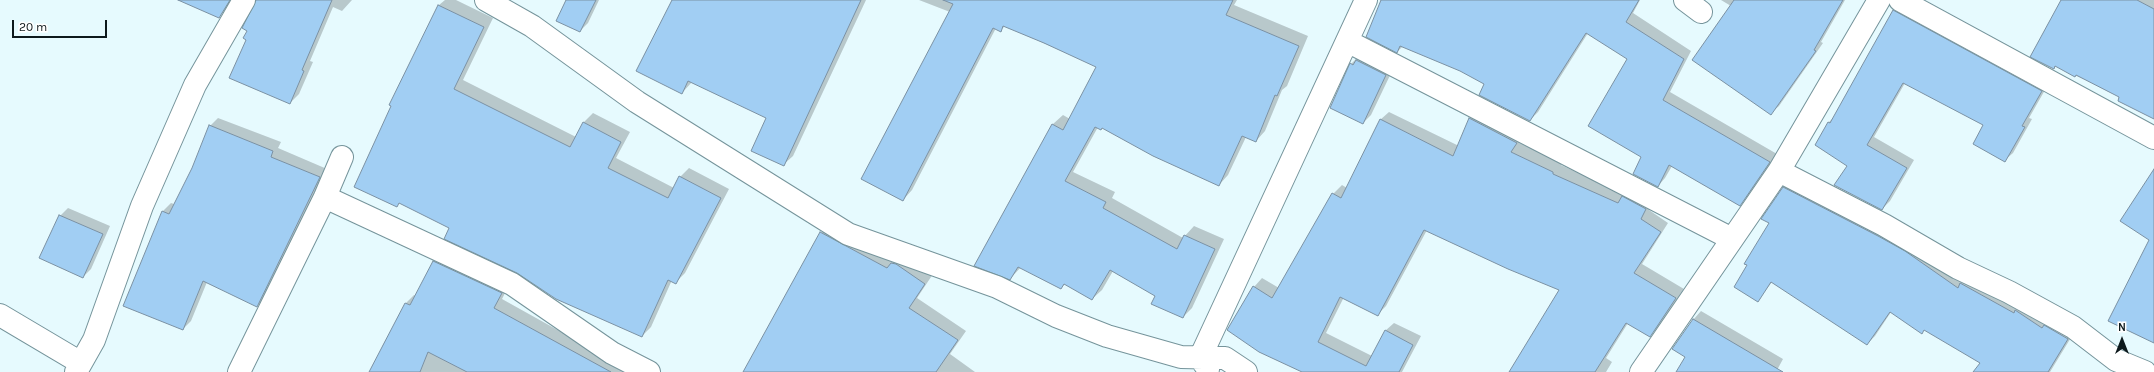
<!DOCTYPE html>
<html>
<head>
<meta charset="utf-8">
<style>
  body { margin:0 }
  #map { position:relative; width:2154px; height:372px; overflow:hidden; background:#e6fafe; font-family:Karla,sans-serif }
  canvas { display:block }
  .north { position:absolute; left:2102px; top:320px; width:40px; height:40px; -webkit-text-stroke:3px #fff; paint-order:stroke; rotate:0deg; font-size:11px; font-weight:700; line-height:16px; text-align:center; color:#0d191c }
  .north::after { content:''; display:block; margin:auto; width:14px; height:18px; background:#0d191c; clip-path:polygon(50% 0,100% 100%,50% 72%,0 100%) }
  .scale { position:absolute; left:12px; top:20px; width:95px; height:18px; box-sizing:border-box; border:2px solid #0d191c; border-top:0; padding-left:5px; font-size:12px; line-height:14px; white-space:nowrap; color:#0d191c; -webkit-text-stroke:3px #fff; paint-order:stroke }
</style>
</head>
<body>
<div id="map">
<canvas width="2154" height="372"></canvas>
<div class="north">N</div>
<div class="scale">20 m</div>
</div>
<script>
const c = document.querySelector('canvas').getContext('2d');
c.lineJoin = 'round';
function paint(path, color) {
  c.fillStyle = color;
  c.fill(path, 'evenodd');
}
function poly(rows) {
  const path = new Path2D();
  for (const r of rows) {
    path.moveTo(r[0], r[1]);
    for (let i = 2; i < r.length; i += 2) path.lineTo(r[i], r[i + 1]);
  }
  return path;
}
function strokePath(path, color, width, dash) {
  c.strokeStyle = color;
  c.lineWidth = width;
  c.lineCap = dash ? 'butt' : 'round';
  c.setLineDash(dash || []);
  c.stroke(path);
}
paint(poly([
  [180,0,233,0,219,17],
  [257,0,352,0,342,11,333,7,310,61,313,62,299,94,290,103,247,39],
  [445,0,456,0,493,18,463,80,576,137,584,122,593,113,630,132,616,158,674,188,680,177,689,168,729,189,685,273,676,282,672,280,651,327,642,336,451,228,400,202,397,206,392,106,391,105,439,5],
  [567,0,599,0,588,23,580,31],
  [673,0,866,0,793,156,783,165,767,117,692,82,682,93],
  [919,0,1237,0,1234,5,1308,36,1287,86,1282,90,1265,131,1256,141,1246,137,1228,175,1219,185,1103,127,1098,127,1073,172,1115,192,1112,198,1183,238,1194,226,1224,239,1192,308,1183,317,1157,296,1113,271,1102,290,1092,299,1065,284,1061,288,1021,267,1010,279,975,265,1053,124,1063,115,1070,119,1098,67,1005,26,1001,30,996,28,912,190,903,200,950,12],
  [1382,0,1640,0,1633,13,1691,51,1670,92,1777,154,1747,197,1739,205,1672,166,1665,178,1658,186,1642,157,1628,59,1588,33,1538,112,1530,120,1485,84,1460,70,1403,46,1397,52],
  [1721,0,1845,0,1821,42,1823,43,1779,106,1771,113,1731,6],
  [2062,0,2154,0,2154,121,2154,118,2121,97,2056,66,2054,68],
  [1902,3,2049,83,2029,118,2032,119,2013,153,2005,160,1984,125,1905,83,1874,137,1914,160,1890,201,1882,209,1848,166,1816,144,1829,122,1835,116,1894,11],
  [1359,56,1394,67,1371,115,1363,123,1351,64],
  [1479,110,1525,134,1519,143,1561,163,1561,165,1625,194,1654,200,1649,210,1668,223,1642,264,1684,289,1658,327,1650,336,1628,323,1606,358,1612,362,1606,372,1510,372,1561,289,1427,230,1386,306,1377,315,1344,297,1326,333,1372,356,1385,331,1394,323,1421,336,1402,372,1305,372,1254,287,1262,278,1279,288,1333,194,1342,185,1347,188,1380,120,1389,112,1459,146,1470,119],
  [218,118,281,142,278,148,327,169,265,298,257,306,207,282,191,321,183,329,124,305,163,211,171,203,174,204,193,168,210,126],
  [1792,180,2075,331,2050,372,1975,372,1981,362,1925,329,1922,332,1891,312,1875,336,1867,344,1772,282,1758,300,1770,223,1784,188],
  [68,208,110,226,91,269,83,277,60,216],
  [830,224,933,274,917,298,966,331,950,354,975,372,744,372,821,233],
  [442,253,509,285,502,299,633,372,371,372,383,345,406,303,414,295,416,296,433,261],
  [1701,311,1783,359,1776,372,1680,372,1686,356,1693,320]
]), '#0003');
const building = poly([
  [178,0,230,0,219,18,178,0],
  [256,0,332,0,302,70,304,71,290,104,229,78,246,40,243,38,247,31,242,28,256,0],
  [566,0,596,0,580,32,556,21,566,0],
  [672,0,861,0,784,166,751,151,766,118,688,81,682,94,636,71,672,0],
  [943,0,1233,0,1226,15,1299,46,1277,96,1275,95,1256,142,1242,136,1219,186,1153,156,1102,128,1101,130,1095,127,1065,181,1106,202,1103,208,1177,249,1184,235,1215,249,1183,318,1151,304,1155,296,1110,270,1092,300,1064,284,1061,289,1018,267,1010,280,974,266,1052,124,1063,130,1096,67,1044,43,1003,26,1001,32,993,28,903,201,861,179,953,4,943,0],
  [1381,0,1639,0,1626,22,1684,59,1663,100,1770,162,1740,206,1669,165,1658,187,1633,174,1641,157,1588,126,1627,59,1586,33,1530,121,1479,95,1484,84,1460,71,1400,46,1397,53,1366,37,1381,0],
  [1734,0,1843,0,1814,50,1816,51,1771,115,1692,60,1734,0],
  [2061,0,2137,0,2154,9,2154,119,2118,101,2119,97,2076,75,2075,77,2055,66,2054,69,2030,57,2061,0],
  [438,5,484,27,454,89,570,147,583,122,621,142,608,168,668,198,679,176,721,198,676,284,668,280,642,337,556,299,517,273,444,239,449,228,399,203,397,207,354,187,391,106,389,105,438,5],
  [1893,10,2042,91,2022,126,2025,127,2005,162,1973,144,1983,125,1903,83,1867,145,1907,168,1882,210,1834,185,1847,166,1815,145,1828,122,1830,123,1893,10],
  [1356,60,1386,75,1363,124,1330,108,1350,63,1353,65,1356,60],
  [1469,118,1517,143,1511,152,1553,172,1553,174,1618,203,1622,196,1646,209,1641,219,1661,232,1634,273,1676,298,1650,337,1626,323,1595,372,1509,372,1559,290,1508,269,1424,230,1378,316,1340,297,1318,342,1366,366,1385,330,1413,345,1399,372,1302,372,1259,352,1227,330,1253,286,1272,298,1332,193,1341,198,1380,119,1453,156,1469,118],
  [209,125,273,151,271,157,320,177,257,307,203,281,183,330,123,306,162,211,169,214,192,168,209,125],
  [2154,169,2154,343,2108,321,2149,240,2120,221,2154,169],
  [1783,187,1878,236,1905,251,1958,288,1960,283,2014,313,2015,310,2042,328,2044,325,2068,339,2048,372,1973,372,1980,363,1924,330,1922,334,1890,312,1867,345,1771,282,1758,302,1734,287,1747,265,1744,264,1769,223,1761,219,1783,187],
  [59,215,103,234,83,278,39,258,59,215],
  [820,232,887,268,891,263,896,264,925,284,909,308,958,340,936,372,743,372,820,232],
  [433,261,502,293,494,308,611,372,467,372,428,352,420,372,369,372,405,303,410,305,433,261],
  [1693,319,1783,372,1676,372,1685,357,1672,349,1693,319]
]);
paint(building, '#a1cef3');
strokePath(building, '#7b91a3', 1);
const minor = poly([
  [486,0,532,26,637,102,848,234,997,287,1056,316,1107,336,1181,357,1225,358,1246,372],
  [1685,0,1701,12],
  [1900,0,2154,138],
  [1347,41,1732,239],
  [1779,171,1884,225,1958,268,2009,292,2073,327,2116,360,2145,372],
  [325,197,512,284,612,353,649,372],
  [0,315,81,363],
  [1208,369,1200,358,1366,0],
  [76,372,94,340,142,206,195,85,244,0],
  [239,372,325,197,342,157],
  [1641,372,1779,171,1879,0]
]);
strokePath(minor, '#75949b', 24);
strokePath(minor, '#fff', 22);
</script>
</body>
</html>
